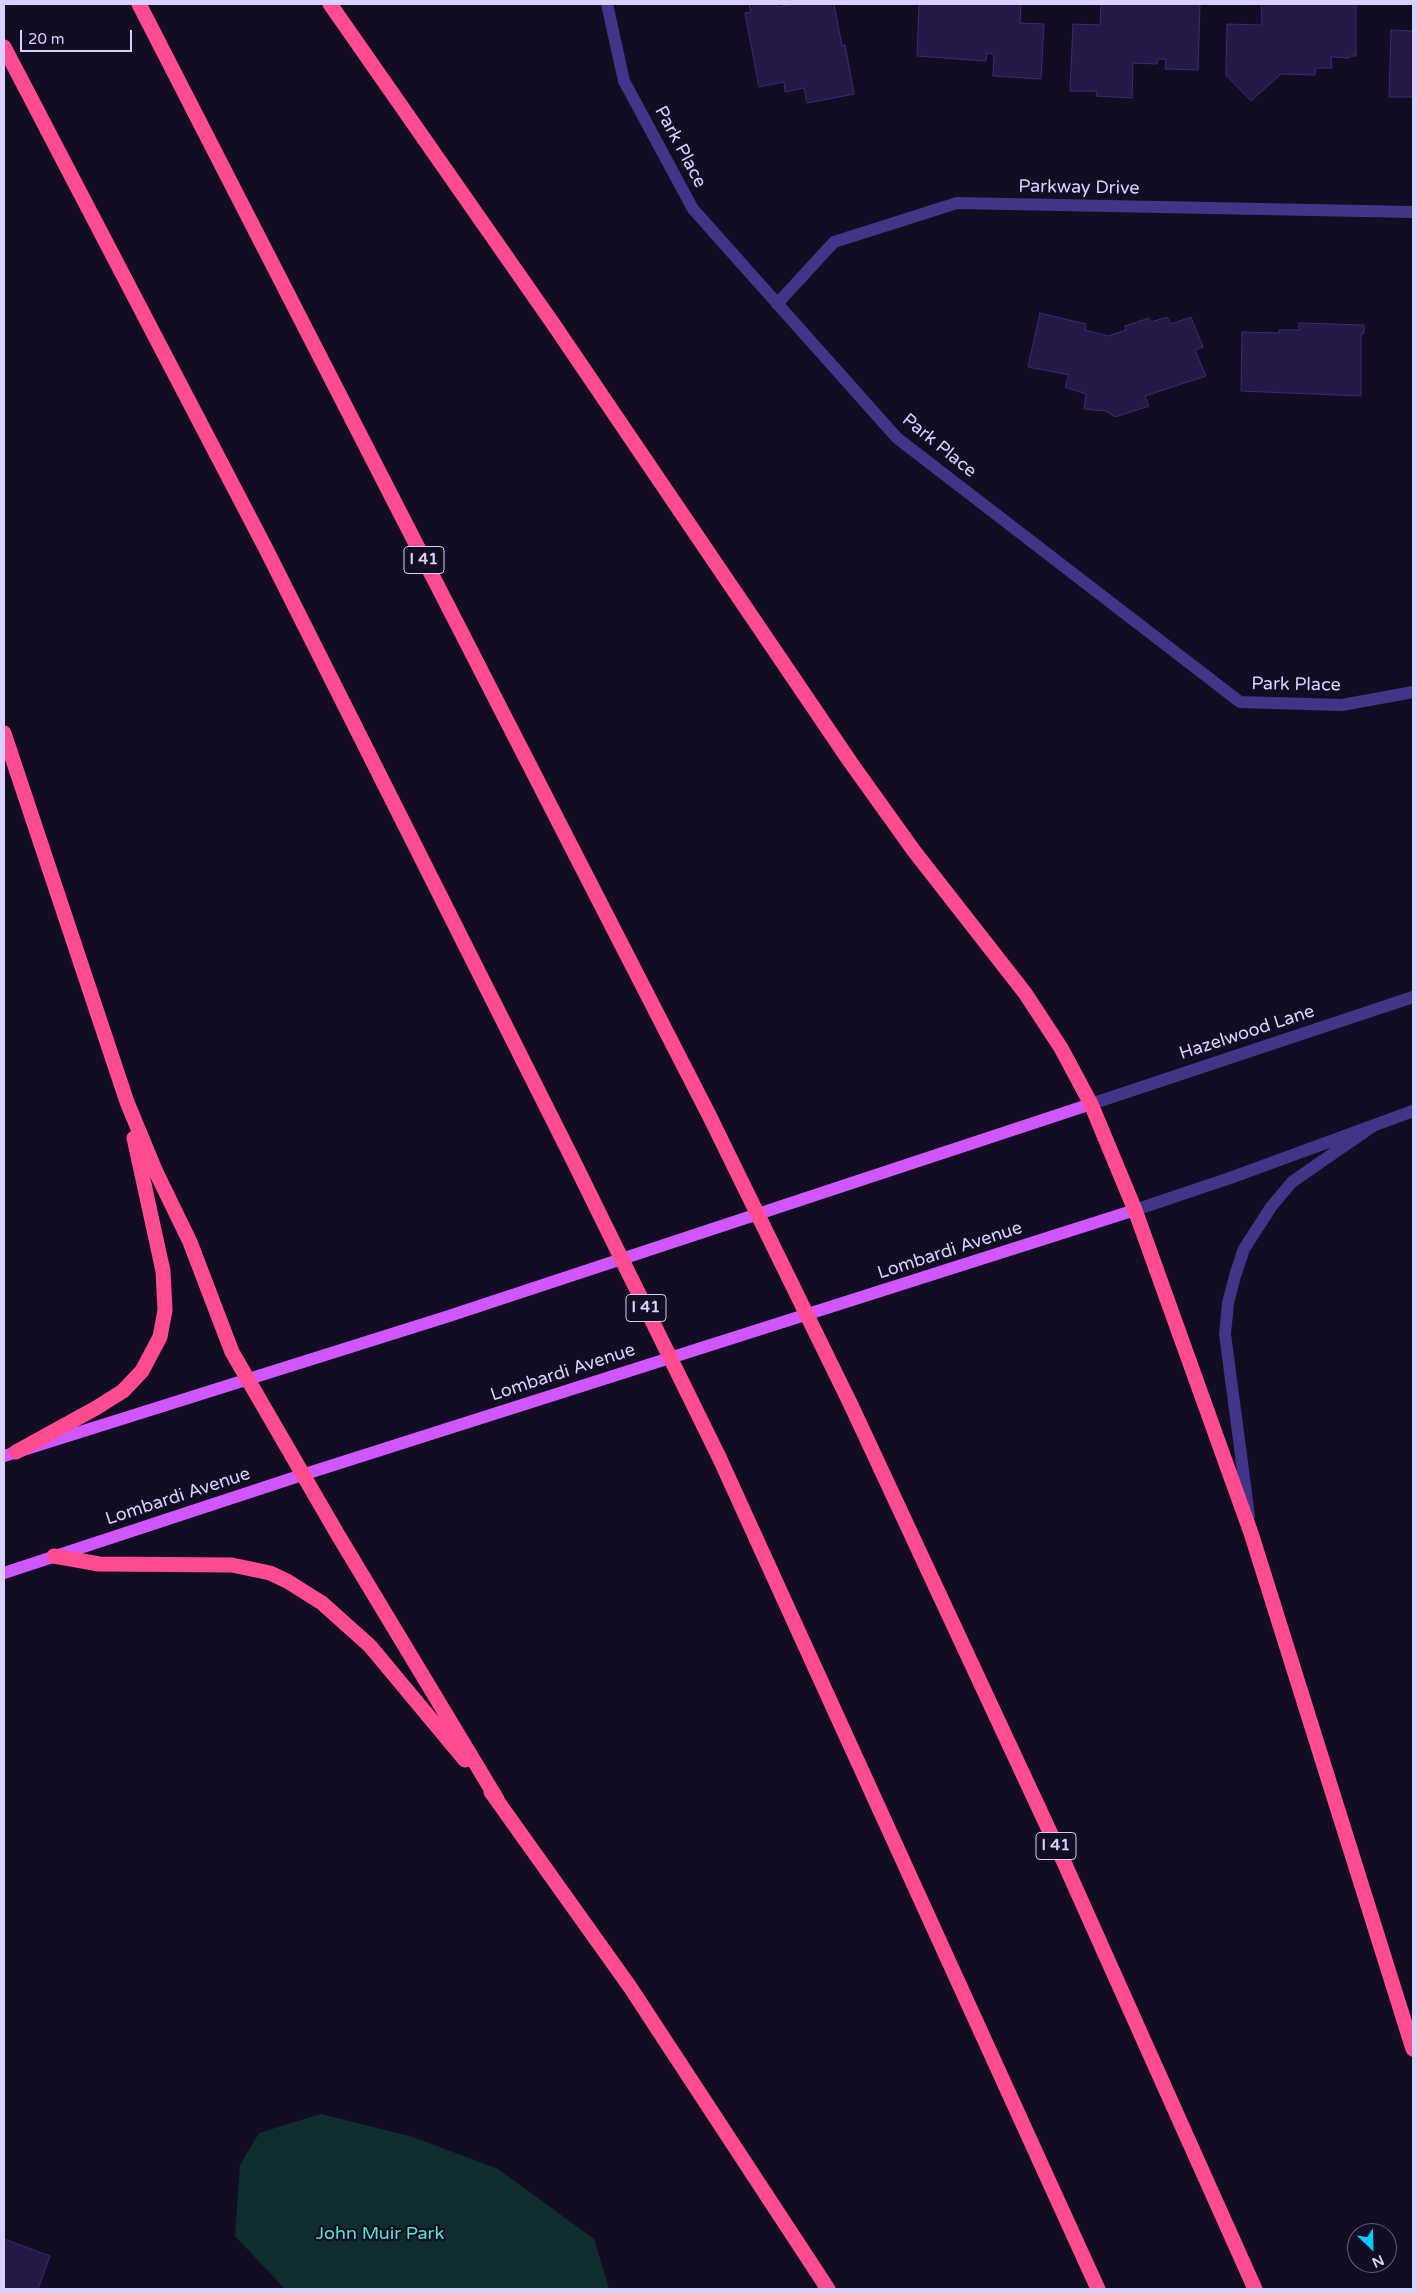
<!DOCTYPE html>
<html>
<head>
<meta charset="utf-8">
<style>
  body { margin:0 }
  #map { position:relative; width:1417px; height:2293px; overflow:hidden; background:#130d24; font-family:"Varela Round",sans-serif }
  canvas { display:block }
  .frame { position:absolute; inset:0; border:5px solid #dad0ff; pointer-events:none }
  .north { position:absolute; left:1347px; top:2223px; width:50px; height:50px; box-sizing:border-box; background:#130d24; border:1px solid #635b7c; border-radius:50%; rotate:156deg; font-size:14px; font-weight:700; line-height:20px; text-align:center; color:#dad0ff }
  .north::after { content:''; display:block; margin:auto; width:18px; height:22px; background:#00cafb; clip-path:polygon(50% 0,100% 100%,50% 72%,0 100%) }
  .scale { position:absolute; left:20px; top:30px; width:112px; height:22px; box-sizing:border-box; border:2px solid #dad0ff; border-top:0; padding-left:6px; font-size:15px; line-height:18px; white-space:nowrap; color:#dad0ff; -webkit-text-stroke:4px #130d24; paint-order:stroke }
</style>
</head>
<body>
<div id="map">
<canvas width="1417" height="2293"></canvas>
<div class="frame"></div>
<div class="north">N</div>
<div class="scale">20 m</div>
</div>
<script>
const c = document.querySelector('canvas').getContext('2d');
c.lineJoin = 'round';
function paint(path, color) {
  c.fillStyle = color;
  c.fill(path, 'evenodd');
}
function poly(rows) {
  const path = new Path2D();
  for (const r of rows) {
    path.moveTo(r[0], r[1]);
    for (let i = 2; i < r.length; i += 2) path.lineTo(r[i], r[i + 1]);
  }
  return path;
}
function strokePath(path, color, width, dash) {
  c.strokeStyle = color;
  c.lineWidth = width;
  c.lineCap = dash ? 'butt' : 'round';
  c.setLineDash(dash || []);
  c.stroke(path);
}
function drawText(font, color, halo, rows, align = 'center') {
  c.font = font + ' "Varela Round",sans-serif';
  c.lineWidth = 4.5;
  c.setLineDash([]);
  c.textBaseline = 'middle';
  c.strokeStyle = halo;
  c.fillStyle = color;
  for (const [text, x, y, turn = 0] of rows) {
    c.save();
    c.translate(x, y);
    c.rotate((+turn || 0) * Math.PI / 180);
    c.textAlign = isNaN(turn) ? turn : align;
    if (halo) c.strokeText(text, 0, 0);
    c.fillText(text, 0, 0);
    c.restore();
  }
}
paint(poly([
  [321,2114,413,2137,498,2169,594,2239,609,2289,285,2289,235,2236,240,2165,259,2133]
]), '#0f2d2f');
const building = poly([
  [749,4,776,4,777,7,795,4,834,4,842,46,845,45,854,94,807,103,804,88,785,92,784,82,759,87,745,13,751,12,749,4],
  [919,4,1021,4,1020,23,1044,24,1041,79,993,76,994,54,987,53,986,61,917,56,919,4],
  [1106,4,1200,4,1198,70,1165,69,1166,59,1157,59,1157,64,1133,63,1132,98,1096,96,1097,91,1070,91,1073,24,1100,25,1101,5,1106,4],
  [1261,4,1356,4,1356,56,1350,56,1349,58,1331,57,1332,68,1316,68,1315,75,1281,74,1251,101,1226,75,1227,24,1262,25,1261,4],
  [1391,30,1413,31,1413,97,1389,97,1391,30],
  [1040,313,1086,324,1085,330,1108,336,1126,330,1125,326,1149,318,1151,322,1167,317,1171,324,1191,317,1203,347,1195,350,1206,376,1145,396,1149,406,1115,417,1106,411,1084,409,1086,394,1065,387,1069,375,1028,367,1040,313],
  [1299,323,1364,325,1364,333,1361,334,1361,396,1241,391,1242,332,1279,333,1279,330,1299,330,1299,323],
  [4,2239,50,2256,38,2289,4,2289,4,2239]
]);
paint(building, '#251846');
strokePath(building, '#3e2874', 1);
strokePath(poly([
  [607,4,624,81,693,209,897,438,1240,702,1342,705,1413,692],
  [777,304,834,242,957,203,1413,212],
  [1091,1104,1413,997],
  [1135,1210,1230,1178,1413,1111],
  [1249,1516,1225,1334,1228,1303,1235,1276,1244,1249,1271,1207,1292,1182,1373,1126]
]), '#403586', 12);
strokePath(poly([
  [4,1456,449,1316,1091,1104],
  [4,1573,302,1475,1135,1210]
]), '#d057ff', 12);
strokePath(poly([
  [139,4,709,1115],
  [330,4,554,325,851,763,914,851,1025,993,1061,1048,1091,1104,1135,1210,1251,1533,1413,2049],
  [4,47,265,547,572,1158],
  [4,733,127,1102,156,1172,190,1242,232,1352,338,1535,497,1799],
  [851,1405,1063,1860,1255,2289],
  [16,1452,96,1408,123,1391,142,1371,160,1337,165,1310,163,1271,134,1138],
  [719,1457,1098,2289],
  [54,1556,99,1564,232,1565,270,1573,287,1581,322,1603,370,1646,465,1760],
  [491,1792,630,1987,828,2289]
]), '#ff4b90', 15);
strokePath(poly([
  [709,1115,851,1405],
  [572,1158,719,1457]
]), '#ff4b90', 15);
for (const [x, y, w] of [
  [424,560,40],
  [646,1308,40],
  [1056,1846,40]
]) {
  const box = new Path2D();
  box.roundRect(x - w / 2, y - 13.5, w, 27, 4);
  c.fillStyle = '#130d24';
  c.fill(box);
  strokePath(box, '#dad0ff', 1);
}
drawText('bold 16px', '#dad0ff', null, [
  ["I 41",424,560],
  ["I 41",646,1308],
  ["I 41",1056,1846]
]);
drawText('18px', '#dad0ff', '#130d24', [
  ["Park Place",680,147,62],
  ["Parkway Drive",1079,188,1],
  ["Park Place",939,446,39],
  ["Park Place",1296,685,1],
  ["Hazelwood Lane",1247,1033,-18],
  ["Lombardi Avenue",950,1251,-18],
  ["Lombardi Avenue",563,1373,-18],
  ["Lombardi Avenue",178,1497,-18]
]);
drawText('18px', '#54e6d0', '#130d24', [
  ["John Muir Park",380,2234]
]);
</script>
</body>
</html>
